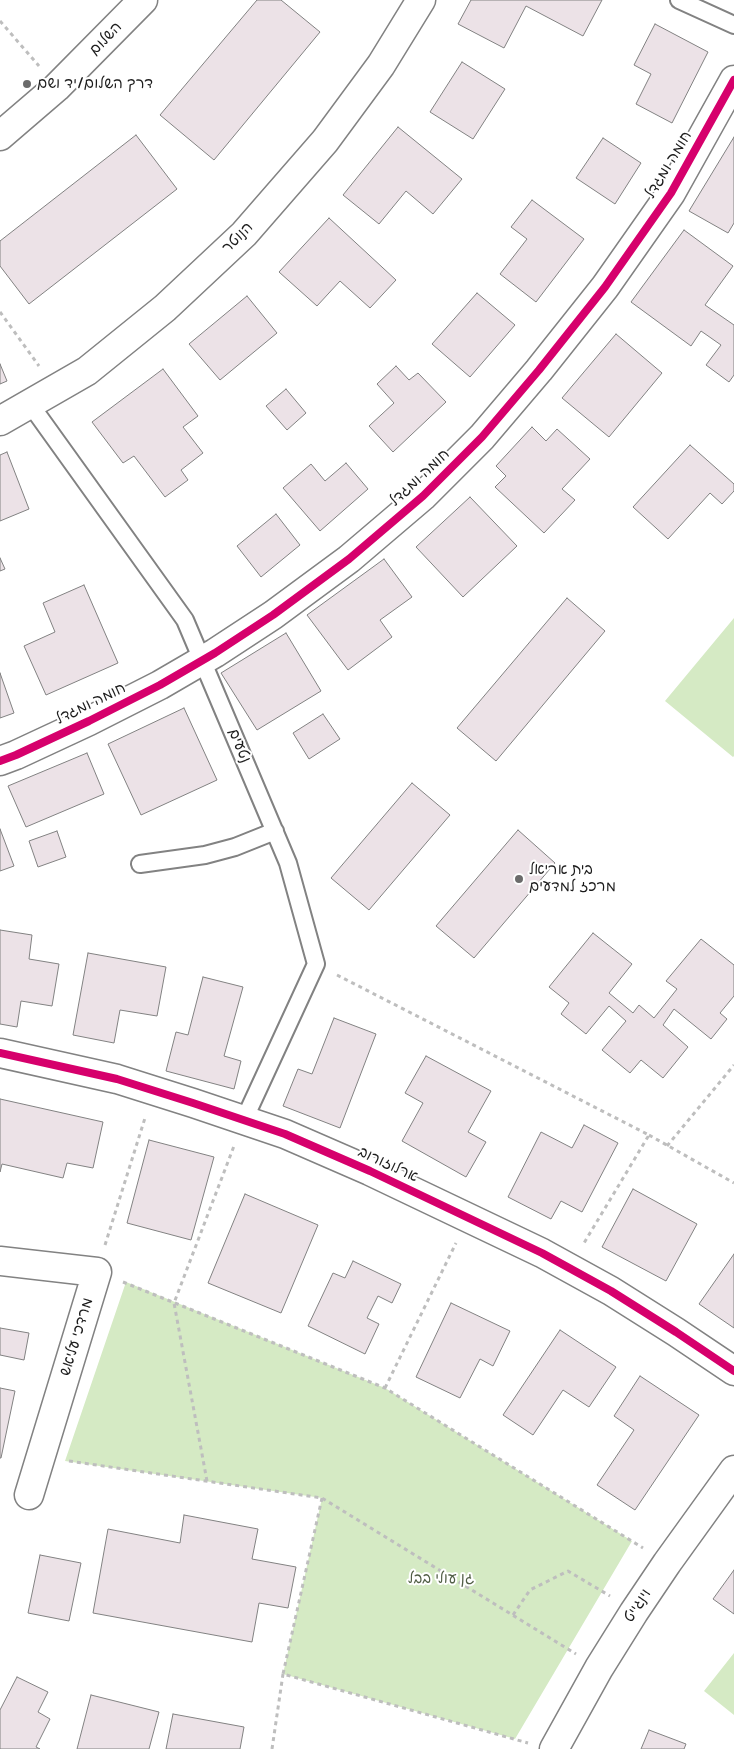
<!DOCTYPE html>
<html>
<head>
<meta charset="utf-8">
<style>
  body { margin:0 }
  canvas { display:block; background:#fff }
</style>
</head>
<body>
<canvas width="734" height="1749"></canvas>
<script>
const c = document.querySelector('canvas').getContext('2d');
c.lineJoin = 'round';
function paint(path, color) {
  c.fillStyle = color;
  c.fill(path, 'evenodd');
}
function poly(rows) {
  const path = new Path2D();
  for (const r of rows) {
    path.moveTo(r[0], r[1]);
    for (let i = 2; i < r.length; i += 2) path.lineTo(r[i], r[i + 1]);
  }
  return path;
}
function strokePath(path, color, width, dash) {
  c.strokeStyle = color;
  c.lineWidth = width;
  c.lineCap = dash ? 'butt' : 'round';
  c.setLineDash(dash || []);
  c.stroke(path);
}
function drawText(font, color, halo, rows, align = 'center') {
  c.font = font + ' "Balsamiq Sans","Playpen Sans Hebrew",sans-serif';
  c.lineWidth = 4;
  c.setLineDash([]);
  c.textBaseline = 'middle';
  c.strokeStyle = halo;
  c.fillStyle = color;
  for (const [text, x, y, turn = 0] of rows) {
    c.save();
    c.translate(x, y);
    c.rotate((+turn || 0) * Math.PI / 180);
    c.textAlign = isNaN(turn) ? turn : align;
    if (halo) c.strokeText(text, 0, 0);
    c.fillText(text, 0, 0);
    c.restore();
  }
}
paint(poly([
  [734,618,734,756,733,757,665,701],
  [126,1282,385,1388,632,1541,515,1739,283,1674,322,1498,65,1461],
  [734,1653,734,1715,704,1691]
]), '#d5eac4');
const building = poly([
  [257,0,281,0,320,32,214,160,160,115,257,0],
  [471,0,602,0,583,36,526,6,504,48,458,24,471,0],
  [655,24,708,52,672,123,636,104,651,74,634,65,655,24],
  [462,62,505,89,473,139,430,112,462,62],
  [398,127,462,179,433,214,406,191,379,224,343,195,398,127],
  [136,135,177,189,29,304,0,266,0,241,136,135],
  [734,137,734,223,728,233,689,211,734,137],
  [603,138,641,163,615,204,576,178,603,138],
  [532,200,584,239,536,302,500,274,527,239,511,227,532,200],
  [329,218,396,280,370,308,340,281,317,306,279,272,329,218],
  [684,230,733,266,705,305,734,325,734,375,729,382,706,365,721,345,701,331,691,346,631,302,684,230],
  [477,293,515,325,470,377,432,344,477,293],
  [247,296,277,333,220,380,189,344,247,296],
  [616,334,662,373,609,437,562,398,616,334],
  [0,364,7,381,0,384,0,364],
  [396,366,409,380,418,373,446,402,393,452,369,426,394,403,377,384,396,366],
  [163,369,198,416,183,427,203,453,181,470,188,480,165,497,134,456,123,463,92,422,163,369],
  [286,389,306,413,287,430,266,406,286,389],
  [532,427,546,441,557,429,590,459,562,489,575,500,544,533,495,487,506,476,496,466,532,427],
  [690,445,734,484,734,491,722,504,710,493,668,539,633,507,690,445],
  [7,452,29,509,0,521,0,455,7,452],
  [346,463,368,489,320,531,283,488,311,464,325,481,346,463],
  [470,497,517,546,463,597,416,547,470,497],
  [276,514,300,545,261,577,237,546,276,514],
  [0,558,5,569,0,571,0,558],
  [384,559,412,597,380,620,392,637,348,670,307,615,384,559],
  [84,585,118,663,46,695,24,646,55,632,43,603,84,585],
  [567,598,605,631,496,761,457,728,567,598],
  [286,633,321,691,257,730,221,673,286,633],
  [0,673,14,713,0,718,0,673],
  [184,708,217,780,141,815,108,744,184,708],
  [323,714,340,739,309,759,293,733,323,714],
  [87,753,104,794,26,827,8,786,87,753],
  [412,783,450,815,369,910,331,878,412,783],
  [0,829,14,866,0,871,0,829],
  [518,830,555,863,474,958,436,926,518,830],
  [57,831,66,857,38,867,29,841,57,831],
  [0,930,32,935,29,959,59,964,52,1006,21,1001,17,1027,0,1024,0,930],
  [593,933,632,964,609,993,633,1013,639,1005,654,1018,677,989,666,981,701,939,734,965,734,996,720,1013,727,1019,711,1039,674,1009,663,1025,688,1047,663,1078,641,1060,630,1073,602,1050,626,1021,609,1006,586,1034,561,1014,569,1003,549,987,593,933],
  [88,953,166,967,157,1016,120,1010,114,1043,73,1035,88,953],
  [203,977,243,987,224,1056,241,1061,234,1089,166,1071,176,1032,188,1035,203,977],
  [334,1018,376,1034,340,1128,283,1106,298,1069,312,1074,334,1018],
  [426,1056,491,1091,468,1132,486,1142,466,1177,402,1141,423,1103,405,1093,426,1056],
  [0,1099,103,1122,93,1168,67,1163,63,1178,2,1164,0,1172,0,1099],
  [584,1125,618,1143,582,1212,561,1201,551,1219,508,1197,541,1132,572,1148,584,1125],
  [149,1140,214,1157,191,1240,127,1223,149,1140],
  [633,1189,697,1224,666,1281,602,1247,633,1189],
  [245,1194,318,1225,281,1313,208,1283,245,1194],
  [734,1254,734,1328,699,1304,734,1254],
  [353,1261,401,1284,392,1303,378,1296,367,1318,379,1324,365,1354,308,1326,333,1273,345,1278,353,1261],
  [451,1303,510,1331,493,1366,480,1359,460,1398,416,1377,451,1303],
  [0,1328,29,1333,24,1360,0,1355,0,1328],
  [560,1330,616,1367,589,1407,563,1390,533,1435,503,1415,560,1330],
  [640,1376,699,1415,635,1510,597,1485,634,1430,614,1416,640,1376],
  [0,1388,15,1391,1,1458,0,1458,0,1388],
  [184,1515,258,1529,252,1559,296,1567,288,1608,259,1603,252,1642,93,1613,108,1529,180,1543,184,1515],
  [40,1555,81,1563,69,1621,28,1613,40,1555],
  [734,1570,734,1614,713,1599,734,1570],
  [17,1677,48,1692,38,1712,50,1719,36,1747,40,1749,0,1749,0,1710,17,1677],
  [91,1695,159,1712,149,1749,77,1749,91,1695],
  [173,1714,244,1727,240,1749,166,1749,173,1714],
  [649,1730,686,1744,684,1749,641,1749,649,1730]
]);
paint(building, '#ece2e7');
strokePath(building, '#828282', 1);
const lane = poly([
  [679,0,734,25],
  [30,404,185,620,288,863,316,964,244,1120],
  [140,864,205,855,235,847,275,831]
]);
const street = poly([
  [0,421,87,371,165,308,244,234,325,141,381,65,421,0],
  [0,761,16,755,89,721,160,685,215,653,273,615,349,559,423,496,482,437,539,370,605,287,671,193,734,80],
  [0,1261,97,1272,29,1495]
]);
const secondary = poly([
  [0,136,57,87,143,0],
  [0,1053,117,1079,193,1103,285,1134,370,1171,542,1253,611,1291,676,1332,734,1371],
  [554,1749,599,1668,634,1612,667,1563,734,1470]
]);
strokePath(lane, '#828282', 20);
strokePath(street, '#828282', 31);
strokePath(secondary, '#828282', 31);
strokePath(poly([
  [0,21,39,66],
  [0,312,39,366],
  [337,975,649,1135,584,1243],
  [649,1135,734,1183],
  [667,1146,734,1065],
  [105,1245,145,1118],
  [123,1282,385,1388,643,1548],
  [385,1388,456,1243],
  [69,1461,322,1498,576,1654],
  [207,1481,174,1303,234,1146],
  [322,1498,283,1674,528,1743],
  [513,1615,530,1590,568,1571,610,1596],
  [272,1749,283,1674]
]), '#bebebe', 3, [4, 4]);
strokePath(lane, '#fff', 16);
strokePath(street, '#fff', 28);
strokePath(secondary, '#fff', 28);
strokePath(poly([
  [0,761,16,755,89,721,160,685,215,653,273,615,349,559,423,496,482,437,539,370,605,287,671,193,734,80],
  [0,1053,117,1079,193,1103,285,1134,370,1171,542,1253,611,1291,676,1332,734,1371]
]), '#d6006c', 8);
for (const [x, y, r, color] of [
  [27,84,5,"#6b6b6b"],
  [519,879,5,"#6b6b6b"]
]) {
  const dot = new Path2D();
  dot.arc(x, y, r, 0, 2 * Math.PI);
  c.fillStyle = color;
  c.fill(dot);
  strokePath(dot, '#fff', 2);
}
drawText('15px', '#1c1c1c', '#fff', [
  ["השלום",106,39,-46],
  ["חומה ומגדל",669,165,-59],
  ["הנוטר",238,238,-45],
  ["חומה ומגדל",420,478,-43],
  ["חומה ומגדל",91,704,-26],
  ["נטעים",239,746,67],
  ["ארלוזורוב",388,1165,25],
  ["מרדכי עליאש",77,1337,-73],
  ["וינגייט",638,1606,-57]
]);
drawText('15px', '#1c1c1c', '#fff', [
  ["דרך השלום/יד ושם",37,84],
  ["בית אריאל",529,870],
  ["מרכז למדעים",529,887]
], 'left');
drawText('15px', '#515e46', '#fff', [
  ["גן עולי בבל",441,1579]
]);
</script>
</body>
</html>
